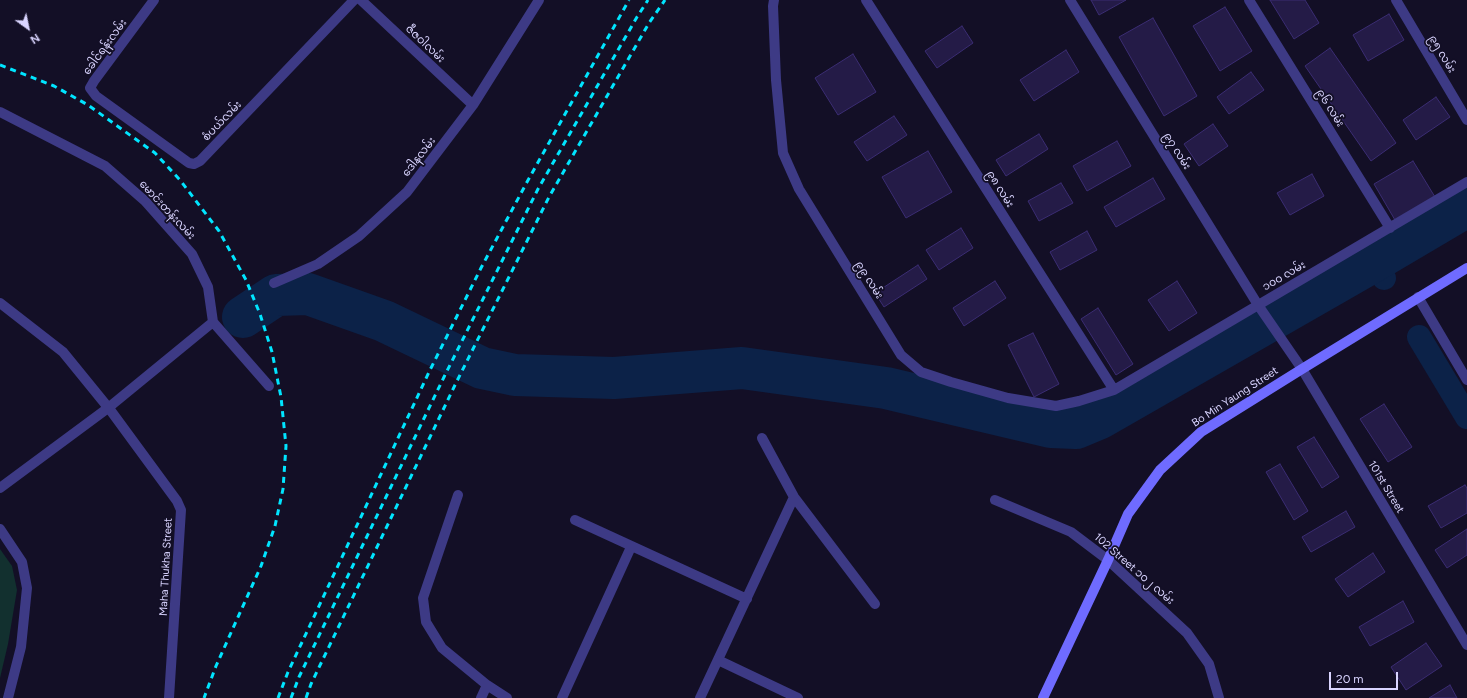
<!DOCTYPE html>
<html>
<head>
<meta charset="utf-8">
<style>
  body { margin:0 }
  #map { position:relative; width:1467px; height:698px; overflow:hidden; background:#130f26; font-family:Figtree,sans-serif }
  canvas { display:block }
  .north { position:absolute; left:8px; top:8px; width:40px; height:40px; -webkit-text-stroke:3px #130f26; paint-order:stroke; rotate:147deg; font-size:11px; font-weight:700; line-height:16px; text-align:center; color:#d9d4ff }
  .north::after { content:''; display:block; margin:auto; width:14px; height:18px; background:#d9d4ff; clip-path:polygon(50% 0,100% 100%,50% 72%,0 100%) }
  .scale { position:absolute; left:1329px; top:672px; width:69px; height:18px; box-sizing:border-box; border:2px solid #d9d4ff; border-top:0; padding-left:5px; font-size:12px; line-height:14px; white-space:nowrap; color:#d9d4ff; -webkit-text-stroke:3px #130f26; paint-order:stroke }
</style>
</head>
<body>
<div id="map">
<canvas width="1467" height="698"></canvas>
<div class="north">N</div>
<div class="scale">20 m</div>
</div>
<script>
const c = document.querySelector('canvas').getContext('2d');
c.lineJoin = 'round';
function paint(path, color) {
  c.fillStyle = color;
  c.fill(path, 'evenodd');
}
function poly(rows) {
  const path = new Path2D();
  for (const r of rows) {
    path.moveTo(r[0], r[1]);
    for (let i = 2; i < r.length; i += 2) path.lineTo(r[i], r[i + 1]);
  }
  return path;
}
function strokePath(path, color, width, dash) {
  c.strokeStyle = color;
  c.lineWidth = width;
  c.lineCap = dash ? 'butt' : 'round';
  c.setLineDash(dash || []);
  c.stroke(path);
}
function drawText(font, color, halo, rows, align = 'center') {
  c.font = font + ' Figtree,"Noto Sans Myanmar",sans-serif';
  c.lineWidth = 3.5;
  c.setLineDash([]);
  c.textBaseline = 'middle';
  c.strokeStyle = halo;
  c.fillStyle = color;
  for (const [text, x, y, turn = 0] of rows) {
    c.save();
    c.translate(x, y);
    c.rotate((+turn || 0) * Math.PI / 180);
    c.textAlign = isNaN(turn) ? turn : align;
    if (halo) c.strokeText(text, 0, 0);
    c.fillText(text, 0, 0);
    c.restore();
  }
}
paint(poly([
  [0,549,12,566,17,590,8,644,0,678]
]), '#12302f');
strokePath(poly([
  [1374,261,1384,278],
  [1419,337,1467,417]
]), '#0c2248', 24);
strokePath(poly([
  [243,317,276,295,308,294,384,321,482,368,515,375,614,378,742,368,886,388,1051,427,1076,428,1100,418,1374,261,1467,206]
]), '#0c2248', 42);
const building = poly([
  [1091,0,1126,0,1099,15,1091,0],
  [1270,0,1305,0,1319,23,1294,39,1270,0],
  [1225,7,1252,51,1220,71,1193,26,1225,7],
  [1389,14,1404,40,1368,61,1353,35,1389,14],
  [1153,18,1197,96,1164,116,1119,37,1153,18],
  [962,26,973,43,937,68,925,51,962,26],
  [1330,48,1396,143,1371,161,1305,66,1330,48],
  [1066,50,1079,72,1034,101,1020,80,1066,50],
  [853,54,876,92,838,115,815,78,853,54],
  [1251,72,1264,90,1229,114,1217,97,1251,72],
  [1436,97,1450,117,1416,140,1403,120,1436,97],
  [894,116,907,135,867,161,854,142,894,116],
  [1213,124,1228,146,1199,166,1184,144,1213,124],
  [1039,134,1048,149,1006,176,996,160,1039,134],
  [1117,141,1131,166,1087,191,1073,166,1117,141],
  [928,151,952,192,906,218,882,177,928,151],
  [1413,161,1435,197,1395,220,1374,184,1413,161],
  [1312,174,1324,196,1290,215,1277,193,1312,174],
  [1153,178,1165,199,1116,227,1104,207,1153,178],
  [1061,183,1073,203,1039,221,1028,201,1061,183],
  [961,228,973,248,939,270,926,250,961,228],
  [1087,231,1097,250,1060,270,1050,252,1087,231],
  [918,265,927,279,884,307,875,293,918,265],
  [995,281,1006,298,964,326,953,308,995,281],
  [1177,281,1197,313,1169,331,1148,300,1177,281],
  [1098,308,1133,364,1116,375,1081,319,1098,308],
  [1033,333,1059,384,1034,397,1008,345,1033,333],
  [1384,404,1412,447,1388,462,1360,419,1384,404],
  [1314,437,1339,477,1322,488,1297,447,1314,437],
  [1280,464,1308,511,1294,520,1266,472,1280,464],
  [1465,485,1467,488,1467,513,1441,528,1428,506,1465,485],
  [1346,511,1355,527,1311,552,1302,537,1346,511],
  [1467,529,1467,555,1447,568,1435,550,1467,529],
  [1373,553,1385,572,1348,597,1335,579,1373,553],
  [1403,601,1414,622,1370,646,1359,627,1403,601],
  [1426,643,1442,666,1406,690,1391,667,1426,643],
  [1450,685,1457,698,1429,698,1450,685]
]);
paint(building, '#241b47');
strokePath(building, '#3b2d73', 1);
strokePath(poly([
  [154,0,94,81,90,88,96,96,189,163,194,164,200,161,354,0],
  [361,0,473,105],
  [774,0,773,6,776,80,783,153,799,189,901,355,921,372,951,382,1008,398,1056,406,1079,401,1114,390,1467,182],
  [866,0,1114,390],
  [1070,0,1258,305,1302,369,1467,645],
  [1249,0,1390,228],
  [1396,0,1467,120],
  [0,112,105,166,145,201,192,254,208,287,213,322],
  [274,283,318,264,359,236,407,192,473,105,539,0],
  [1418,297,1467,380],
  [0,303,63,352,111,411,177,501,181,510,169,698],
  [213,322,269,386],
  [762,438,794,497,875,604],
  [0,488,108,408,213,322],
  [458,495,423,598,426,622,442,648,487,685,507,698],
  [995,500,1071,532,1108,560,1187,633,1209,664,1219,698],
  [575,520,747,599],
  [0,529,22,562,27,588,21,647,8,698],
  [718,660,798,698],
  [481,698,487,685],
  [562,698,631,547],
  [700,698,794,497]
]), '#3d3a85', 10);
strokePath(poly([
  [1043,698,1108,560,1128,514,1160,470,1201,432,1302,369,1467,268]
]), '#6f6bff', 10);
strokePath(poly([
  [0,65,54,86,88,105,155,153,180,180,219,231,246,280,260,314,272,352,281,397,286,446,283,489,275,526,261,566,216,666,204,698],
  [278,698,288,672,430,370,481,268,527,182,629,0],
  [291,698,299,677,444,377,538,189,637,17,648,0],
  [306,698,311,684,456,383,549,197,649,23,665,0]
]), '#00e5ff', 3, [6, 5]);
drawText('11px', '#d9d4ff', '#130f26', [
  ["ဇီဇဝါလမ်း",425,44,43],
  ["ခေါင်ရန်းလမ်း",105,47,-54],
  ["၉၅ လမ်း",1442,54,59],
  ["၉၆ လမ်း",1330,108,58],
  ["စံပယ်လမ်း",222,121,-46],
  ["၉၇ လမ်း",1177,151,58],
  ["ဒေါနလမ်း",419,157,-52],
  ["၉၈ လမ်း",1000,189,58],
  ["မောင်းတန်းလမ်း",167,210,47],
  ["၁၀၀ လမ်း",1284,276,-30],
  ["၉၉ လမ်း",869,280,58],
  ["Bo Min Yaung Street",1235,397,-33],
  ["101st Street",1386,487,59],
  ["Maha Thukha Street",166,567,-87],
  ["102 Street ၁၀၂ လမ်း",1134,569,41]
]);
</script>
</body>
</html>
